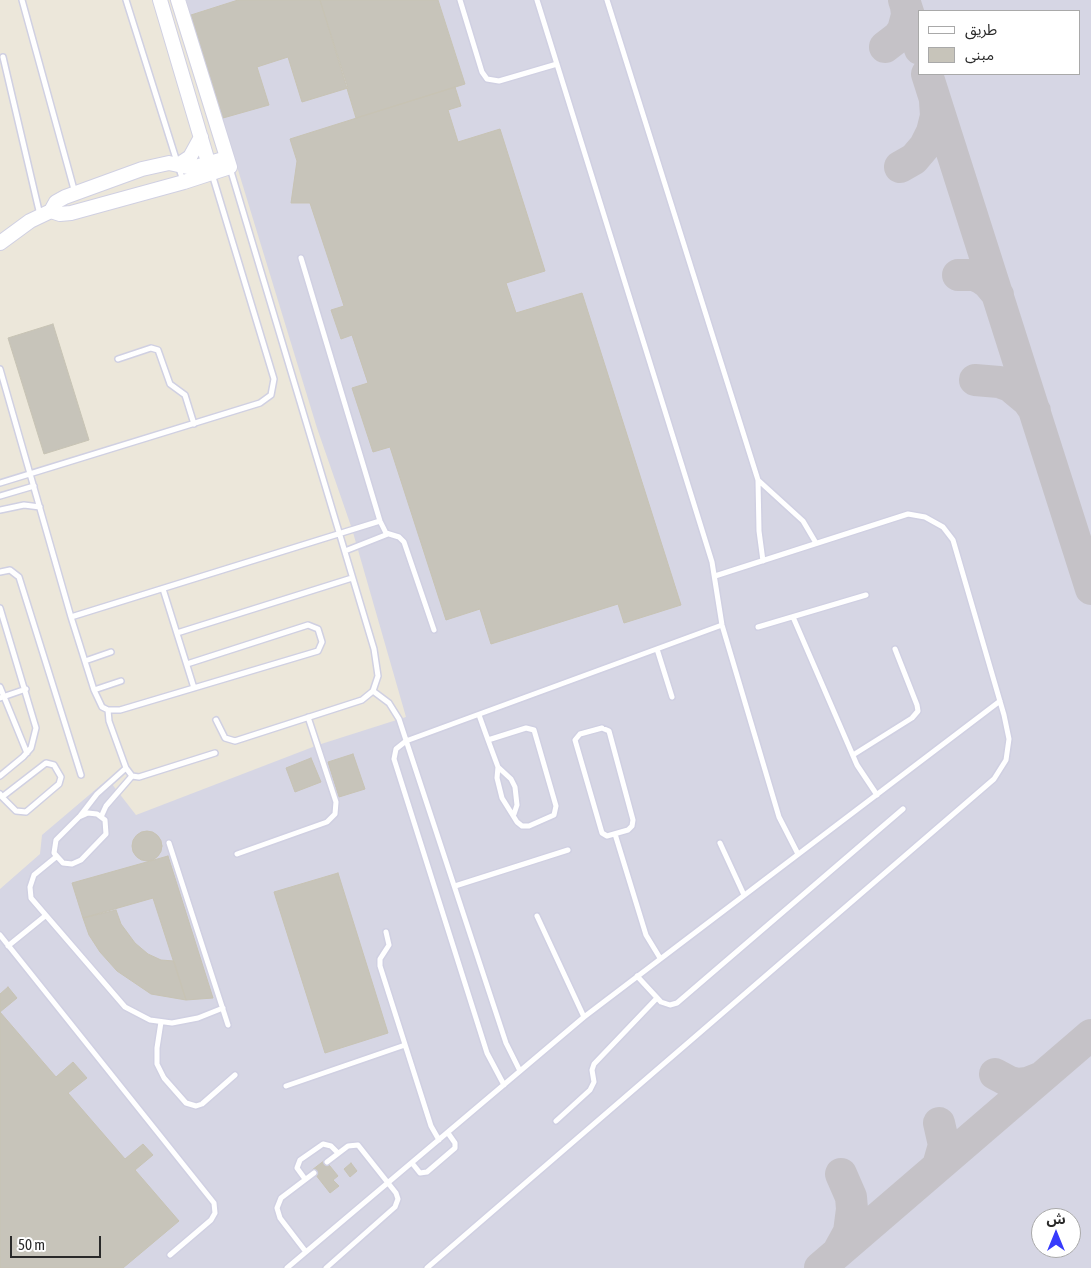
<!DOCTYPE html>
<html>
<head>
<meta charset="utf-8">
<style>
  body { margin:0 }
  #map { position:relative; width:1091px; height:1268px; overflow:hidden; background:#ece7da; font-family:"Asap Condensed","Noto Sans Arabic",sans-serif }
  canvas { display:block }
  .legend { position:absolute; left:918px; top:10px; width:162px; height:65px; box-sizing:border-box; background:#fff; border:1px solid #a9a9a9; margin:0; padding:6px 9px; list-style:none; font-size:15px; color:#292929 }
  .legend li { display:flex; align-items:center; gap:10px; height:25px }
  .legend b { width:25px; border:1px solid #a9a9a9 }
  .north { position:absolute; left:1031px; top:1208px; width:50px; height:50px; box-sizing:border-box; background:#fff; border:1px solid #a9a9a9; border-radius:50%; rotate:0deg; font-size:14px; font-weight:700; line-height:20px; text-align:center; color:#292929 }
  .north::after { content:''; display:block; margin:auto; width:18px; height:22px; background:#373bfc; clip-path:polygon(50% 0,100% 100%,50% 72%,0 100%) }
  .scale { position:absolute; left:10px; top:1236px; width:91px; height:22px; box-sizing:border-box; border:2px solid #292929; border-top:0; padding-left:6px; font-size:15px; line-height:18px; white-space:nowrap; color:#292929; -webkit-text-stroke:4px #fff; paint-order:stroke }
</style>
</head>
<body>
<div id="map">
<canvas width="1091" height="1268"></canvas>
<ul class="legend">
<li><b style="height:6px;background:#fff"></b>طريق</li>
<li><b style="height:14px;background:#c7c4ba"></b>مبنى</li>
</ul>
<div class="north">ش</div>
<div class="scale">50 m</div>
</div>
<script>
const c = document.querySelector('canvas').getContext('2d');
c.lineJoin = 'round';
function paint(path, color) {
  c.fillStyle = color;
  c.fill(path, 'evenodd');
}
function poly(rows) {
  const path = new Path2D();
  for (const r of rows) {
    if (r.length === 3) {
      path.moveTo(r[0] + r[2], r[1]);
      path.arc(r[0], r[1], r[2], 0, 2 * Math.PI);
      continue;
    }
    path.moveTo(r[0], r[1]);
    for (let i = 2; i < r.length; i += 2) path.lineTo(r[i], r[i + 1]);
  }
  return path;
}
function strokePath(path, color, width, dash) {
  c.strokeStyle = color;
  c.lineWidth = width;
  c.lineCap = dash ? 'butt' : 'round';
  c.setLineDash(dash || []);
  c.stroke(path);
}
paint(poly([
  [186,0,1091,0,1091,1268,0,1268,0,889,40,854,42,835,108,779,136,815,318,745,406,717,352,529,317,428],
  [920,11,1080,11,1080,74,920,74],
  [1041,1218,1071,1218,1071,1248,1041,1248]
]), '#d6d6e4');
strokePath(poly([
  [904,0,920,49],
  [885,47,898,37,903,30,907,15,906,6],
  [927,74,1091,589],
  [900,167,914,159,925,146,932,132,936,116,935,101],
  [958,275,974,275,981,278,988,283,998,295],
  [975,380,999,382,1010,386,1028,401,1035,411],
  [995,1074,1010,1082,1018,1084,1027,1083,1042,1077],
  [938,1166,944,1145,939,1123],
  [838,1252,849,1232,852,1209,851,1197,841,1174],
  [820,1268,1091,1035]
]), '#c5c2c7', 32);
const building = poly([
  [238,0,320,0,348,88,302,102,288,57,257,67,269,105,223,118,191,15,238,0],
  [320,0,438,0,465,84,356,118,320,0],
  [455,87,461,106,448,110,458,142,500,129,545,271,506,283,516,313,582,293,681,605,624,623,618,604,491,644,480,609,446,620,390,447,373,452,352,388,368,383,352,335,341,339,331,310,344,306,310,203,291,203,297,161,290,139,455,87],
  [53,324,89,440,44,454,8,338,53,324],
  [353,754,365,789,339,797,328,762,353,754],
  [311,758,321,782,295,792,286,768,311,758],
  [147,846,15],
  [168,856,213,998,186,1000,153,898,83,918,72,883,168,856],
  [338,873,388,1033,325,1053,274,892,338,873],
  [116,910,121,924,135,943,148,954,161,960,174,961,186,1000,151,994,117,971,100,952,89,935,83,918,116,910],
  [8,987,17,998,0,1012,56,1077,73,1062,87,1078,68,1093,125,1159,143,1144,153,1155,135,1170,179,1221,123,1268,0,1268,0,994,8,987],
  [325,1160,338,1176,333,1180,339,1186,330,1193,312,1170,325,1160],
  [351,1163,357,1171,350,1177,344,1169,351,1163]
]);
paint(building, '#c7c4ba');
strokePath(building, '#c7c3b4', 1);
const lane = poly([
  [22,0,75,193],
  [126,0,183,181],
  [460,0,482,72,487,79,499,81,557,64],
  [537,0,712,562,722,625,779,817,798,854],
  [607,0,758,480,759,531,763,561],
  [3,57,40,215],
  [301,258,380,521,386,533,399,537,404,542,434,630],
  [118,359,151,348,158,350,170,384,185,395,194,424],
  [0,369,71,617,94,690,102,707,108,710,120,710,318,651,322,642,318,629,308,625,187,664],
  [758,480,803,521,816,543],
  [0,483,260,403,271,395,274,379,212,174],
  [0,496,34,486],
  [0,510,24,505,40,507],
  [345,551,388,534],
  [0,572,10,570,19,577,81,775],
  [163,589,194,688],
  [0,608,36,728,31,748,23,757,0,776],
  [71,617,380,521],
  [793,617,857,765,877,795],
  [758,627,866,595],
  [177,633,352,578],
  [657,649,672,697],
  [85,661,111,652],
  [0,687,27,753],
  [94,690,121,681],
  [373,691,389,703,399,719,506,1043,520,1071],
  [0,698,26,689],
  [108,710,109,721,126,768,132,776,139,777,215,753],
  [479,715,488,740,498,767,497,778,502,798,517,822,522,826,529,826,554,815,556,806,534,730,526,728,488,740],
  [216,720,225,738,235,741,362,700,373,691,378,676,374,649,230,168],
  [602,728,609,731,633,820,632,826,628,830,607,836,602,833,575,740,580,734,602,728],
  [853,755,912,718,918,711,917,705,895,649],
  [498,767,511,779,515,787,517,805,514,814],
  [0,794,2,797,16,811,26,812,59,784,61,777,54,765,46,763,2,797],
  [88,813,97,814,105,820,106,834,81,860,72,864,63,863,54,853,56,840,79,817,88,813],
  [80,816,97,794,126,768],
  [101,817,106,806,132,776],
  [615,834,646,935,660,958],
  [169,843,228,1025],
  [720,843,744,895],
  [237,854,327,822,335,814,336,802,308,717],
  [56,857,34,875,30,887,31,898,125,1007,150,1020,172,1023,198,1018,223,1008],
  [455,886,568,850],
  [537,916,584,1017],
  [386,932,389,945,380,959,380,966,431,1126,439,1140],
  [0,935,214,1203,215,1213,211,1220,170,1255],
  [8,946,45,916],
  [637,976,661,1002,670,1005,677,1003,903,809],
  [161,1022,157,1048,157,1064,164,1078,186,1103,196,1106,202,1104,235,1075],
  [504,1085,487,1053,394,759,396,749,406,741,722,625],
  [286,1086,405,1045],
  [556,1121,590,1090,594,1082,592,1070,594,1064,657,998],
  [412,1163,420,1173,427,1172,455,1148,455,1143,448,1133],
  [305,1179,297,1168,300,1160,323,1144,331,1146,338,1153],
  [306,1252,280,1218,277,1208,281,1198,314,1173],
  [287,1268,584,1017,1000,701],
  [326,1268,395,1207,398,1199,396,1193,358,1145,348,1146,327,1162],
  [427,1268,994,779,1006,760,1009,739,1004,715,953,540,943,527,925,517,908,514,715,576]
]);
const secondary = poly([
  [160,0,211,172],
  [178,165,190,157,201,137],
  [51,211,56,202,65,197,142,169,169,163,192,168,227,158],
  [0,243,30,221,51,211,60,214,71,213,184,182,230,167,178,0]
]);
strokePath(lane, '#d0d0e2', 8);
strokePath(secondary, '#d0d0e2', 16);
strokePath(lane, '#fff', 5);
strokePath(secondary, '#fff', 14);
</script>
</body>
</html>
